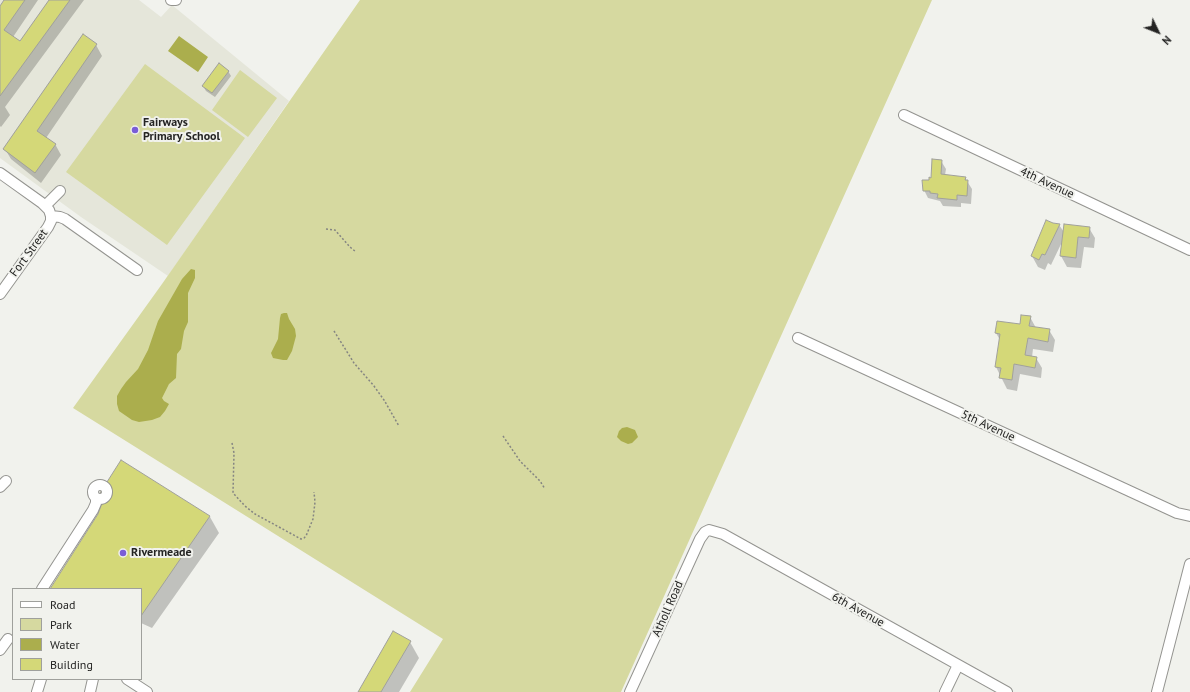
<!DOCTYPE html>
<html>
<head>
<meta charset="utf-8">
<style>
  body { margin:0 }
  #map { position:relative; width:1190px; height:692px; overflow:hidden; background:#f1f2ed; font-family:"PT Sans",sans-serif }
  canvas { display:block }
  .legend { position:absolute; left:12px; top:588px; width:130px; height:92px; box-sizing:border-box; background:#f1f2ed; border:1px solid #9fa09c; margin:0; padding:5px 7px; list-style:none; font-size:12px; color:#242423 }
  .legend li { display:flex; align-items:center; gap:8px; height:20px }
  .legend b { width:20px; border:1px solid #9fa09c }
  .north { position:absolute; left:1138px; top:12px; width:40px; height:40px; -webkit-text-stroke:3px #f1f2ed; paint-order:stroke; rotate:133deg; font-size:11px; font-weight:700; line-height:16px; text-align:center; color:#242423 }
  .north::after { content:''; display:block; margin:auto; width:14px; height:18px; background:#242423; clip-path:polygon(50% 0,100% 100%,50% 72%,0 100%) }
</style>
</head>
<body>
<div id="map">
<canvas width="1190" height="692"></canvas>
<ul class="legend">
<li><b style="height:5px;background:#fff"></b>Road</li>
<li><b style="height:11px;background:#d6d9a0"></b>Park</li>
<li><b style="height:11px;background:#abae4d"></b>Water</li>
<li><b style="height:11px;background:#d4d878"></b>Building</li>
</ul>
<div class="north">N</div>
</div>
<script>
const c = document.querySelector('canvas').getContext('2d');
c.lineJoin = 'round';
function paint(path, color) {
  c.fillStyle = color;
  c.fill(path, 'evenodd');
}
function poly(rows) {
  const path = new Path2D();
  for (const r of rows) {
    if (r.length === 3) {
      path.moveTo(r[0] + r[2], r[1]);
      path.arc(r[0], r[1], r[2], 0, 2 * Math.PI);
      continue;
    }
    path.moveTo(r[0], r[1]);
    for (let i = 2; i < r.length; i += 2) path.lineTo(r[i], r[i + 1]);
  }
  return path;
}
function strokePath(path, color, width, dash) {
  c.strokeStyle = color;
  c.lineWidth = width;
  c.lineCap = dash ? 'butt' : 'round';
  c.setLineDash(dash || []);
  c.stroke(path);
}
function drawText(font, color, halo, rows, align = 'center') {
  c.font = font + ' "PT Sans",sans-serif';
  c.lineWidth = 4;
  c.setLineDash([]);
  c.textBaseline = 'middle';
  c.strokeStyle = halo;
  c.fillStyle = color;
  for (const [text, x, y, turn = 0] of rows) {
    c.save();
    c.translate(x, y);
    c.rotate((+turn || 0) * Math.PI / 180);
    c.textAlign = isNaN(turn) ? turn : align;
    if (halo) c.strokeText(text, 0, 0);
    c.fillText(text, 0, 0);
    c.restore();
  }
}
paint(poly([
  [0,0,139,0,161,17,172,5,289,101,168,276,81,217,0,158]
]), '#e5e6da');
paint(poly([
  [360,0,932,0,621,692,410,692,443,639,73,408,162,284],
  [145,64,245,138,167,245,66,172],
  [240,70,277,98,248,137,212,110]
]), '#d6d9a0');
paint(poly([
  [179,36,208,57,198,72,168,51],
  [191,269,195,270,195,278,188,293,188,322,184,331,181,349,177,354,176,378,169,384,162,398,164,401,169,404,165,411,160,417,152,420,139,422,132,420,119,411,117,404,117,396,121,389,126,382,138,369,148,350,158,321,182,279],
  [284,313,287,313,289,319,295,329,296,336,292,351,287,360,283,360,273,358,271,353,278,339,280,318,281,314],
  [627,427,635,430,638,437,632,443,628,444,621,441,617,437,619,431,622,428]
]), '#abae4d');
paint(poly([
  [5,0,38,0,13,37,20,42,50,0,84,0,5,107,10,115,1,127,0,126,0,8],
  [96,45,102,56,46,138,55,144,61,155,41,183,11,159,5,149],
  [228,71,231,76,215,97,206,91,203,86],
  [941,161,946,169,945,175,965,178,972,189,971,204,961,203,961,207,943,206,940,201,928,198,924,190],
  [1059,225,1064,232,1089,228,1095,238,1094,248,1084,247,1081,268,1067,267,1061,256,1062,242,1051,265,1048,263,1045,270,1038,267,1032,256],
  [1030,317,1036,328,1049,330,1055,340,1053,352,1033,349,1032,357,1036,358,1042,368,1041,378,1020,374,1017,391,1007,389,996,367,1000,340,996,333,1021,325],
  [122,462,210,517,219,533,152,628,141,623,141,589,51,589,99,514],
  [410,642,419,658,399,692,359,692]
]), '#0003');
const building = poly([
  [4,0,25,0,4,30,20,41,49,0,70,0,0,96,0,6,4,0],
  [83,34,97,44,37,131,56,144,35,173,3,149,83,34],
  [219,63,229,71,212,93,202,86,219,63],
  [932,159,942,160,941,174,966,177,965,180,968,180,967,196,957,195,957,200,937,198,938,194,930,193,930,191,923,191,922,180,929,180,929,177,931,178,932,159],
  [1046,220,1053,223,1060,224,1045,255,1042,254,1039,260,1031,256,1046,220],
  [1064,224,1090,227,1089,238,1078,237,1076,258,1060,256,1064,224],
  [1021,315,1031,316,1029,326,1050,329,1048,342,1028,338,1025,355,1037,357,1035,368,1014,364,1012,380,999,378,1001,368,995,367,1000,334,995,333,997,321,1020,324,1021,315],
  [121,460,210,516,141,616,141,589,50,589,98,514,102,503,102,498,100,493,121,460],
  [393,631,411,641,381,692,358,692,393,631]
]);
paint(building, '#d4d878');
strokePath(building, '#a0a09c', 1);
const minor = poly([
  [171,0,176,0],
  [904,115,1190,250],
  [0,173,42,203,49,210,51,216,51,221,48,227,0,294],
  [45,206,60,191],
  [51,216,60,217,65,219,137,270],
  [798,338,1177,513,1190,516],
  [100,492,7],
  [0,487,6,481],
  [42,589,93,510,96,503,96,498],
  [0,650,8,639],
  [127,679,147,692],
  [37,692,41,679],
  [90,692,93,679],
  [630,692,700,539,705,532,709,530,723,534,1007,692],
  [945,692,958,665],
  [1157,692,1190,564]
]);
strokePath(minor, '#949490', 12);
strokePath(poly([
  [326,229,335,230,350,247,356,252],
  [334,331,354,363,374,386,384,400,399,426],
  [503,436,520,461,540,481,545,489],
  [232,443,234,453,233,493,245,506,255,514,301,539,304,538,306,536,313,519,315,502,314,492]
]), '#858582', 1.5, [2, 2]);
strokePath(minor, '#fff', 10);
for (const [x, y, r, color] of [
  [135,130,4,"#7a5dd7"],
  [123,553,4,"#7a5dd7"]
]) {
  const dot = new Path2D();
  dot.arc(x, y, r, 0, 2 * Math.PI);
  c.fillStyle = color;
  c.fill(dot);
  strokePath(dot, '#f1f2ed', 1.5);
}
drawText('bold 12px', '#242423', '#f1f2ed', [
  ["Fairways",143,123],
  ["Primary School",143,137],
  ["Rivermeade",131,553]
], 'left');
drawText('12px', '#242423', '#f1f2ed', [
  ["4th Avenue",1047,183,25],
  ["Fort Street",29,253,-54],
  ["5th Avenue",988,426,25],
  ["Atholl Road",668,609,-66],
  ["6th Avenue",858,610,29]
]);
</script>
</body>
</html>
